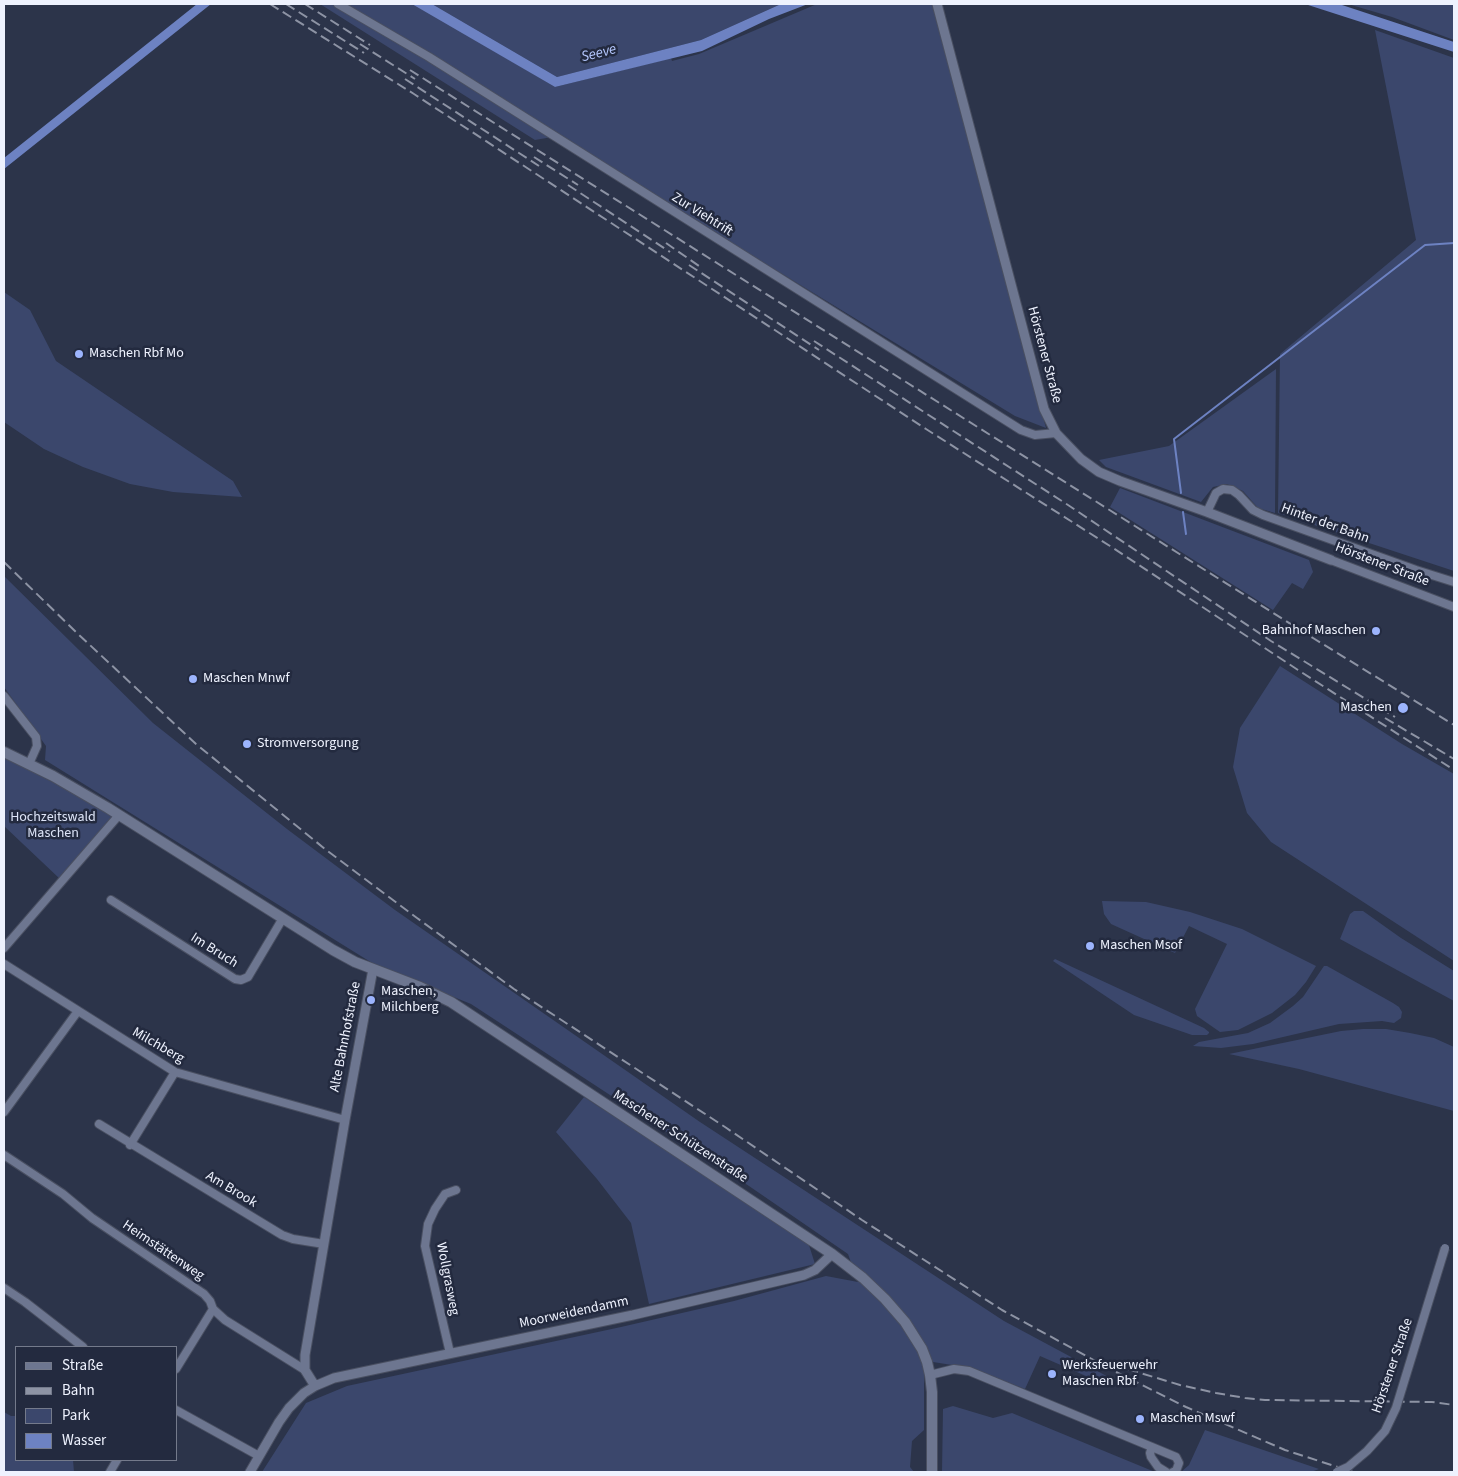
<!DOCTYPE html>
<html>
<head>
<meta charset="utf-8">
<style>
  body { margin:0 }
  #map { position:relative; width:1458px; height:1476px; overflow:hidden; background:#2c344a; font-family:"Source Sans 3",sans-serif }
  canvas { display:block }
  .frame { position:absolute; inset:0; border:5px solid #eef2fe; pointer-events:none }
  .legend { position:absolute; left:15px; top:1346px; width:162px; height:115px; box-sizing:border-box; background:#232a3f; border:1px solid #747a8b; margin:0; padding:6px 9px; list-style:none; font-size:15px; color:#eef2fe }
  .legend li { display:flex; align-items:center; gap:10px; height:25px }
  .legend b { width:25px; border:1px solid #747a8b }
</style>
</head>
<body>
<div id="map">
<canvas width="1458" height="1476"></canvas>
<div class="frame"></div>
<ul class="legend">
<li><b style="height:6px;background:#6d7690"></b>Straße</li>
<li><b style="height:6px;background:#8d93a4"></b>Bahn</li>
<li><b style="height:14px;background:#3b476c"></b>Park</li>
<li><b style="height:14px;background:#6d82c2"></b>Wasser</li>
</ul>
</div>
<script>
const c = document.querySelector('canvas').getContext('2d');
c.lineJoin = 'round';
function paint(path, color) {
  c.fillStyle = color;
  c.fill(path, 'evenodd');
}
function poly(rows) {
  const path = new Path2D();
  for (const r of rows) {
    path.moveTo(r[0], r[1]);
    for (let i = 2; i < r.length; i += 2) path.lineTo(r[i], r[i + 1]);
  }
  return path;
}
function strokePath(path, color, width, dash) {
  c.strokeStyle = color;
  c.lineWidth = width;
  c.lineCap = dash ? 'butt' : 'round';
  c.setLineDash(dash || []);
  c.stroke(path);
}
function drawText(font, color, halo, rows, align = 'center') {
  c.font = font + ' "Source Sans 3",sans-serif';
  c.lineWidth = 5;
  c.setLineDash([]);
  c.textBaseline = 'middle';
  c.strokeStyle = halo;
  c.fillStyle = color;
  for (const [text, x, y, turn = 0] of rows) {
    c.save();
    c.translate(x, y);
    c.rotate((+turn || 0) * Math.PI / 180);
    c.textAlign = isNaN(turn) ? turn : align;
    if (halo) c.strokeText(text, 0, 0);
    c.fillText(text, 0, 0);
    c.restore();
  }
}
paint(poly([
  [320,4,414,4,555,87,671,58,672,61,699,54,817,4,932,4,1046,428,1015,416,725,239,552,137,535,140],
  [432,4,781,4,701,40,557,77],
  [1348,4,1454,4,1454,40,1392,17],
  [1375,30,1454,58,1454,571,1278,513,1280,354,1416,240],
  [4,292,30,310,56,361,233,481,242,497,173,492,130,484,83,467,44,449,4,422],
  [1276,369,1275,513,1258,508,1243,491,1227,484,1213,487,1201,502,1106,467,1099,460,1169,446],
  [1120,488,1309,560,1313,572,1303,589,1292,583,1273,610,1110,507],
  [4,576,153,723,287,829,395,910,700,1122,1004,1321,1114,1380,1102,1383,1040,1356,1025,1389,971,1368,933,1362,924,1375,924,1430,912,1441,910,1467,914,1472,262,1472,306,1403,347,1386,621,1327,734,1301,826,1276,858,1282,848,1254,749,1186,471,1004,377,966,45,760,46,746,4,687],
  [1280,666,1402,744,1454,774,1454,961,1271,842,1247,813,1233,767,1240,728],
  [4,757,116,815,60,879,4,826],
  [1102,901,1146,902,1190,912,1242,929,1316,966,1306,982,1295,995,1272,1013,1238,1030,1220,1032,1197,1016,1195,1009,1227,944,1189,926,1175,953,1111,924,1104,914],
  [1354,911,1363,911,1401,938,1454,971,1454,1001,1340,939,1350,914],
  [1055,959,1204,1028,1209,1032,1209,1033,1207,1035,1192,1035,1134,1015,1053,961],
  [1324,966,1327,966,1393,1003,1399,1007,1402,1012,1401,1018,1394,1023,1382,1021,1339,1024,1253,1044,1221,1048,1193,1046,1199,1042,1248,1033,1270,1023,1293,1006,1303,997],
  [1363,1029,1386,1029,1410,1033,1434,1038,1454,1047,1454,1111,1299,1069,1229,1054,1341,1031],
  [584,1097,808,1242,815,1264,649,1304,631,1223,597,1179,556,1132],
  [953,1406,993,1418,1012,1413,1155,1472,942,1472,943,1409],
  [4,1412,11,1416,16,1416,16,1460,73,1460,74,1472,4,1472],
  [1205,1430,1319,1469,1311,1472,1181,1472,1189,1465]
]), '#3b476c');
paint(poly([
  [197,4,211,4,4,169,4,158],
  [412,4,432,4,557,77,701,40,781,4,808,4,769,19,702,51,555,87],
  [1305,4,1339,4,1454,42,1454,52]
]), '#6d82c2');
strokePath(poly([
  [1181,493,1174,439,1425,245,1454,243],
  [1183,512,1186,534]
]), '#6d82c2', 2);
const minor = poly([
  [338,4,429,57,1021,430,1035,435,1056,433],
  [1207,512,1216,493,1223,489,1232,490,1239,495,1253,510,1263,515,1416,570,1454,582],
  [1331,560,1454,607],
  [4,696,36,737,37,746,29,764],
  [111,900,235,979,241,980,248,977,283,918],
  [4,948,119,815],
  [4,964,175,1072,345,1120],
  [4,1112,78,1011],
  [99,1124,282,1235,293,1239,324,1244],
  [130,1145,175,1072],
  [4,1155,63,1194,92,1218,204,1294,210,1301,213,1309,225,1320,305,1370],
  [4,1288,25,1302,83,1347],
  [450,1353,425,1246,428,1224,435,1209,445,1194,456,1190],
  [176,1369,213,1309],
  [930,1375,954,1369,969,1371,1176,1457,1179,1463,1176,1471,1173,1472],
  [176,1410,259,1456],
  [1152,1447,1150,1453,1151,1457,1158,1467,1166,1472],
  [110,1472,117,1460]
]);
const tertiary = poly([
  [937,4,1044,409,1056,433,1081,459,1099,472,1120,481,1207,512,1331,560],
  [315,1386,305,1370,305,1355,345,1120,373,969],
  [250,1472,279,1422,289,1408,304,1393,315,1386,334,1378,633,1315,804,1275,815,1270,832,1254]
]);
const secondary = poly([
  [4,752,53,776,108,808,333,950,355,962,420,987,451,1002,832,1254,863,1278,885,1299,905,1322,922,1349,927,1362,930,1375,932,1392,932,1472]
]);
strokePath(minor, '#494f61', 10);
strokePath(tertiary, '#494f61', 11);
strokePath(secondary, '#494f61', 12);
strokePath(minor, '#6d7690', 8);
strokePath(tertiary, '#6d7690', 9);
strokePath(secondary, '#6d7690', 10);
strokePath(poly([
  [270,4,414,94,926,429,1110,546,1298,670,1454,770],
  [286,4,364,53],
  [305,4,370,45],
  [360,44,415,79],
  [410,70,1313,638,1454,725],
  [405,79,539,166],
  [534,157,578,185],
  [568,185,670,252],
  [666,243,699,266],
  [689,265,819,350],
  [814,341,1068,505,1271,641,1395,717],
  [4,562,77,633,196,744,325,849,417,918,514,989,725,1127,862,1220,1002,1310,1112,1370,1186,1407,1285,1450,1353,1472],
  [1385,718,1454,759],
  [1114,1365,1180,1385,1216,1393,1245,1398,1265,1400,1432,1402,1454,1405]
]), '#8d93a4', 2, [10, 5]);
const minorBridge = poly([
  [1337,1472,1348,1467,1367,1451,1385,1431,1396,1408,1445,1248]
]);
strokePath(minorBridge, '#494f61', 10, []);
strokePath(minorBridge, '#6d7690', 8);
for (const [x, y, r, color] of [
  [79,354,5,"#9cb4fd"],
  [1376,631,5,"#9cb4fd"],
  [193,679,5,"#9cb4fd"],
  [1403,708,6,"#9cb4fd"],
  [247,744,5,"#9cb4fd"],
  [1090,946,5,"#9cb4fd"],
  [371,1000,5,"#9cb4fd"],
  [1052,1374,5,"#9cb4fd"],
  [1140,1419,5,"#9cb4fd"]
]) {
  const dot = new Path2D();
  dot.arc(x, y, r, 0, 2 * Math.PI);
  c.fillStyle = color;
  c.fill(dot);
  strokePath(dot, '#232a3f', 2);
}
drawText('14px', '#eef2fe', '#232a3f', [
  ["Zur Viehtrift",702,215,32],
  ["Hörstener Straße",1044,355,75],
  ["Hinter der Bahn",1325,524,20],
  ["Hörstener Straße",1382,565,21],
  ["Im Bruch",214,951,32],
  ["Alte Bahnhofstraße",346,1037,-79],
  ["Milchberg",158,1046,30],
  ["Maschener Schützenstraße",680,1137,33],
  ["Am Brook",231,1190,31],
  ["Heimstättenweg",163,1251,34],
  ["Wollgrasweg",447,1279,79],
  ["Moorweidendamm",574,1313,-12],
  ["Hörstener Straße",1393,1366,-71]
]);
drawText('14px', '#eef2fe', '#232a3f', [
  ["Maschen Rbf Mo",89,354],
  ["Bahnhof Maschen",1366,631,"right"],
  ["Maschen Mnwf",203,679],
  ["Maschen",1392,708,"right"],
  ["Stromversorgung",257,744],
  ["Maschen Msof",1100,946],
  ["Maschen,",381,992],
  ["Milchberg",381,1008],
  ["Werksfeuerwehr",1062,1366],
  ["Maschen Rbf",1062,1382],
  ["Maschen Mswf",1150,1419]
], 'left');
drawText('14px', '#dde4f7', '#232a3f', [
  ["Hochzeitswald",53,818],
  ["Maschen",53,834]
]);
drawText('italic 15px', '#b6c9ff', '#232a3f', [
  ["Seeve",599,54,-14]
]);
</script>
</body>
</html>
